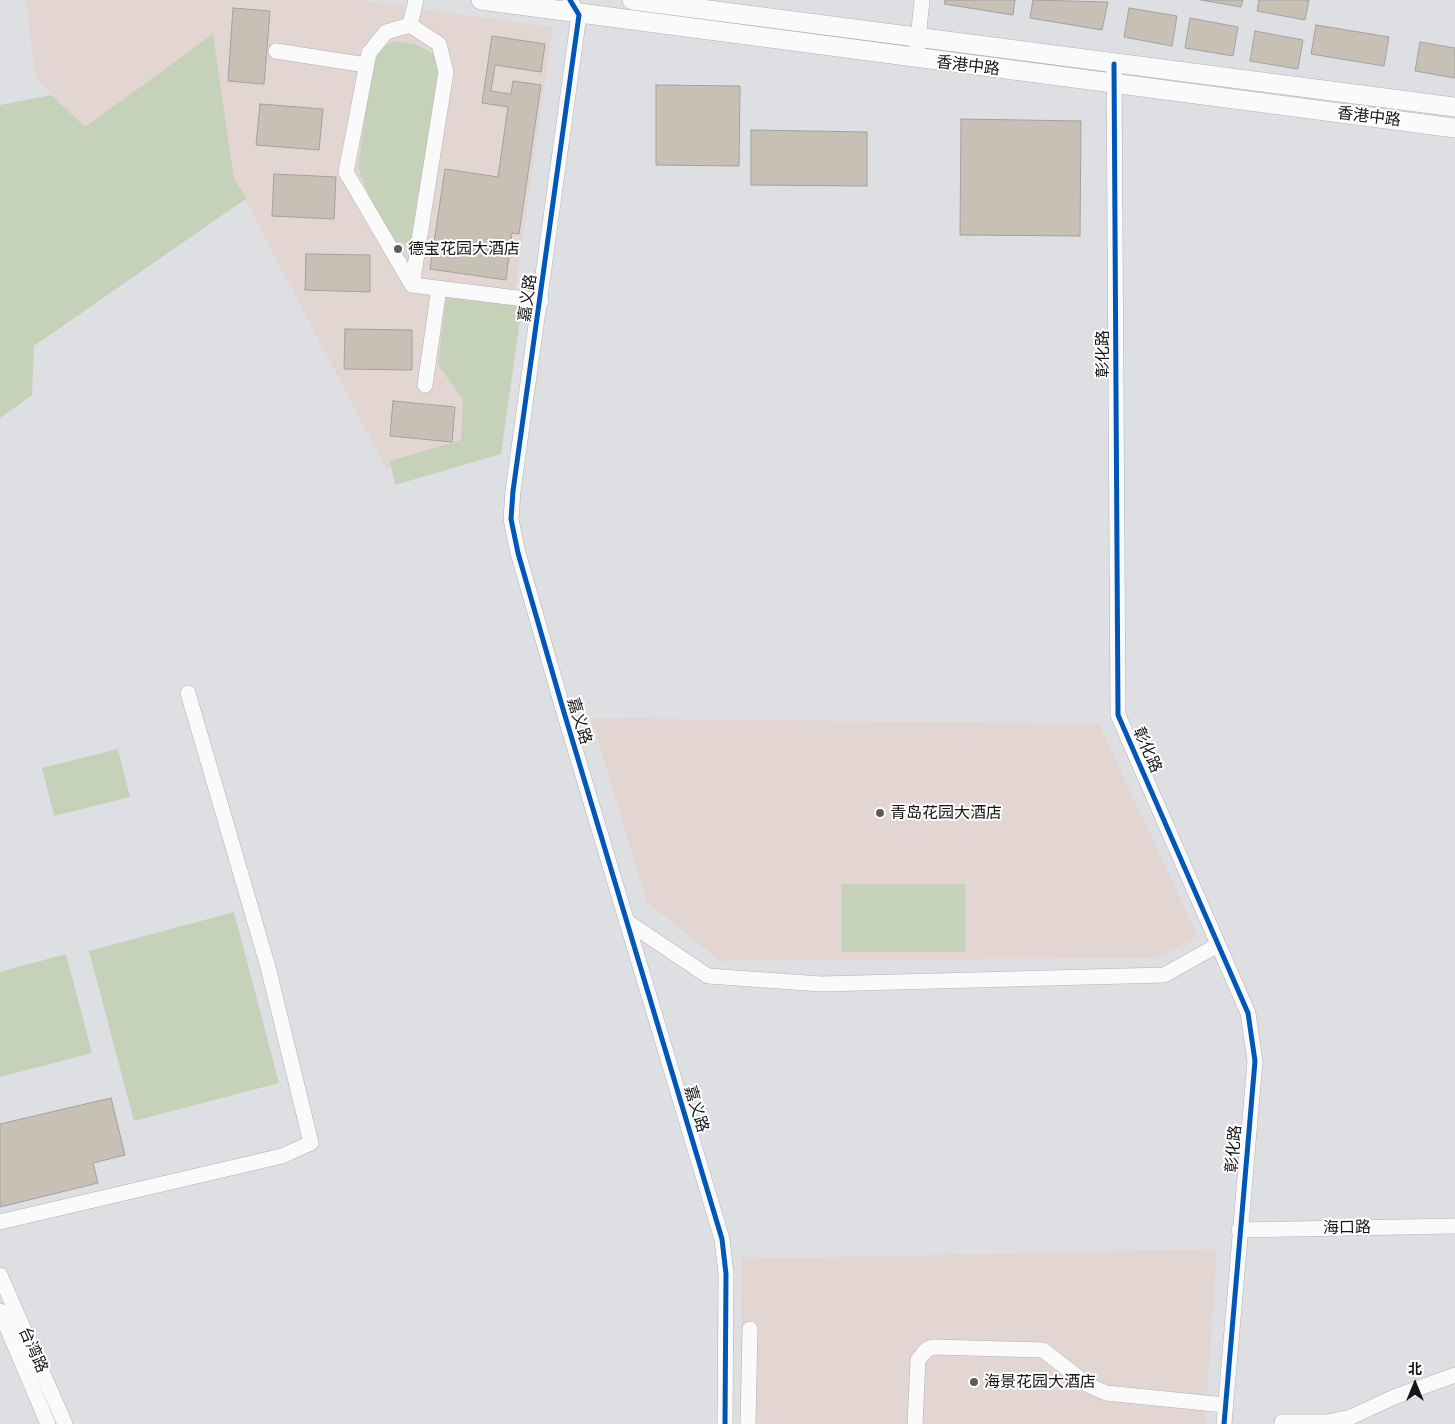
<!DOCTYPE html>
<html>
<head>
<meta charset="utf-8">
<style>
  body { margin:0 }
  #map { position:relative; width:1455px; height:1424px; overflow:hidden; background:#dedfe3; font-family:"IBM Plex Serif","Noto Sans SC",serif }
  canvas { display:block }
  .north { position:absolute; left:1390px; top:1359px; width:50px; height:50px; -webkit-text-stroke:4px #fff; paint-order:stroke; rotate:0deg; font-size:14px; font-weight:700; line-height:20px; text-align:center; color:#151517 }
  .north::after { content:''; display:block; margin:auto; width:18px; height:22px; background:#151517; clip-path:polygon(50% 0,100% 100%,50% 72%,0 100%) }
</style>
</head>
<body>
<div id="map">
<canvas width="1455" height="1424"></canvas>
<div class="north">北</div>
</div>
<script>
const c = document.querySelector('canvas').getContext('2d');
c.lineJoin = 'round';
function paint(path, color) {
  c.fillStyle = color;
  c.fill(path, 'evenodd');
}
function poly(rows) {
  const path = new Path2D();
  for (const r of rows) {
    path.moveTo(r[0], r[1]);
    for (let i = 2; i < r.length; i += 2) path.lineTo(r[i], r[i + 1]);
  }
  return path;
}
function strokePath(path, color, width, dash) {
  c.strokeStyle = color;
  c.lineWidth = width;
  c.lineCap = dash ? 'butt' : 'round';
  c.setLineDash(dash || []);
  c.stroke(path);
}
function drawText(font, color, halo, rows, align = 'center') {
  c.font = font + ' "IBM Plex Serif","Noto Sans SC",serif';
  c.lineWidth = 4;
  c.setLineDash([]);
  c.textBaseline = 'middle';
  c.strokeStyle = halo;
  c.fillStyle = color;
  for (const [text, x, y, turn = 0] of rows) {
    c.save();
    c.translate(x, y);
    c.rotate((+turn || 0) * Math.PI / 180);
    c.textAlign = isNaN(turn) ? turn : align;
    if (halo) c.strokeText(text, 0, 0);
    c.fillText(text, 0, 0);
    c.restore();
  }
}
paint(poly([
  [26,0,359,0,553,27,493,445,387,470,234,179,213,35,85,127,35,77],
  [591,718,1099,724,1198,936,1156,958,720,961,647,902],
  [1217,1249,1205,1424,740,1424,742,1259]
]), '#e3d6d2');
paint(poly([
  [213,34,234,179,247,198,34,346,32,395,0,418,0,105,52,95,85,127],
  [396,41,415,44,435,55,439,72,410,243,386,241,358,167,374,55,383,46],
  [446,297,522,306,501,454,395,485,390,461,461,440,463,399,438,365],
  [118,749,130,797,54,816,42,768],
  [841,884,965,884,965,952,841,952],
  [234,912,279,1083,134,1121,89,951],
  [66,954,92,1053,0,1077,0,972]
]), '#c6d1b9');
const building = poly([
  [945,0,1015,0,1013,15,944,4,945,0],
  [1033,0,1108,2,1102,30,1030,18,1033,0],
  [1201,0,1243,0,1241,7,1201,0],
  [1259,0,1309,0,1305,20,1257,11,1259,0],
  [233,8,270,11,264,84,228,81,233,8],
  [1129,8,1177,16,1172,46,1124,37,1129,8],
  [1190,18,1238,27,1233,56,1185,48,1190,18],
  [1316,25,1389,37,1384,66,1311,54,1316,25],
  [1255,31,1303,40,1298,69,1250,61,1255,31],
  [492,36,545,44,541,72,495,65,491,91,511,94,513,81,541,85,519,234,512,233,506,280,430,269,445,169,498,177,508,107,482,103,492,36],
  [1420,42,1455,48,1455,78,1415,71,1420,42],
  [656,85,740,86,739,166,656,165,656,85],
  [260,104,323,109,319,150,256,145,260,104],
  [961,119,1081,121,1080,236,960,235,961,119],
  [751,130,867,132,867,186,751,185,751,130],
  [274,174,336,177,334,219,272,216,274,174],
  [306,254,370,255,370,292,305,290,306,254],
  [345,329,412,330,412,370,344,369,345,329],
  [393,401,455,407,452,442,390,436,393,401],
  [111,1098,125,1155,93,1163,98,1183,0,1207,0,1124,111,1098]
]);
paint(building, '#c8c0b5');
strokePath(building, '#a2a1a2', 1);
const minor = poly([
  [416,0,410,25,386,32,369,53,346,172,412,285,541,301],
  [570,0,579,15,513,491,511,519,518,553,563,709,722,1239,726,1274,725,1424],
  [410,25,439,44,446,72,412,285],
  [276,51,366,65],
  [916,59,922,0],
  [1114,64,1118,715,1248,1013,1255,1061,1224,1424],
  [425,385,439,288],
  [626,921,708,976,821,984,1164,975,1218,945],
  [0,1222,282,1156,311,1143,268,967,188,693],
  [1239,1230,1455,1226],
  [0,1275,65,1424],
  [0,1311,48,1424],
  [748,1424,750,1329],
  [915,1424,918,1360,926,1350,933,1347,1043,1350,1088,1385,1106,1393,1225,1405],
  [1282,1424,1282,1422,1328,1422,1351,1417,1394,1397,1455,1375]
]);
const major = poly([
  [481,0,1455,128],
  [632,0,1455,107]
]);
strokePath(minor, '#b1b2b5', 16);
strokePath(major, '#b1b2b5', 20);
strokePath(minor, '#fafafb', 15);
strokePath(major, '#fafafb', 19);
strokePath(poly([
  [570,0,579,15,513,491,511,519,518,553,563,709,722,1239,726,1274,725,1424],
  [1114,64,1118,715,1248,1013,1255,1061,1224,1424]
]), '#0057b8', 5);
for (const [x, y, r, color] of [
  [398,249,5,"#5b5c5e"],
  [880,813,5,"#5b5c5e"],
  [974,1382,5,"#5b5c5e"]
]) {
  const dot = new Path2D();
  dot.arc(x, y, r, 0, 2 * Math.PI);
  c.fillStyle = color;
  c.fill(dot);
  strokePath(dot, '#fff', 2);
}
drawText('16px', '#151517', '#fff', [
  ["香港中路",968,66,7],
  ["香港中路",1369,117,7],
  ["嘉义路",528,298,-82],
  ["彰化路",1103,354,-90],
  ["嘉义路",579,721,73],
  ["彰化路",1147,750,66],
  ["嘉义路",696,1109,73],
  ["彰化路",1234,1149,-85],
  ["海口路",1347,1228,-1],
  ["台湾路",33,1350,66]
]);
drawText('16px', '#151517', '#fff', [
  ["德宝花园大酒店",408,249],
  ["青岛花园大酒店",890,813],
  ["海景花园大酒店",984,1382]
], 'left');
</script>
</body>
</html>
